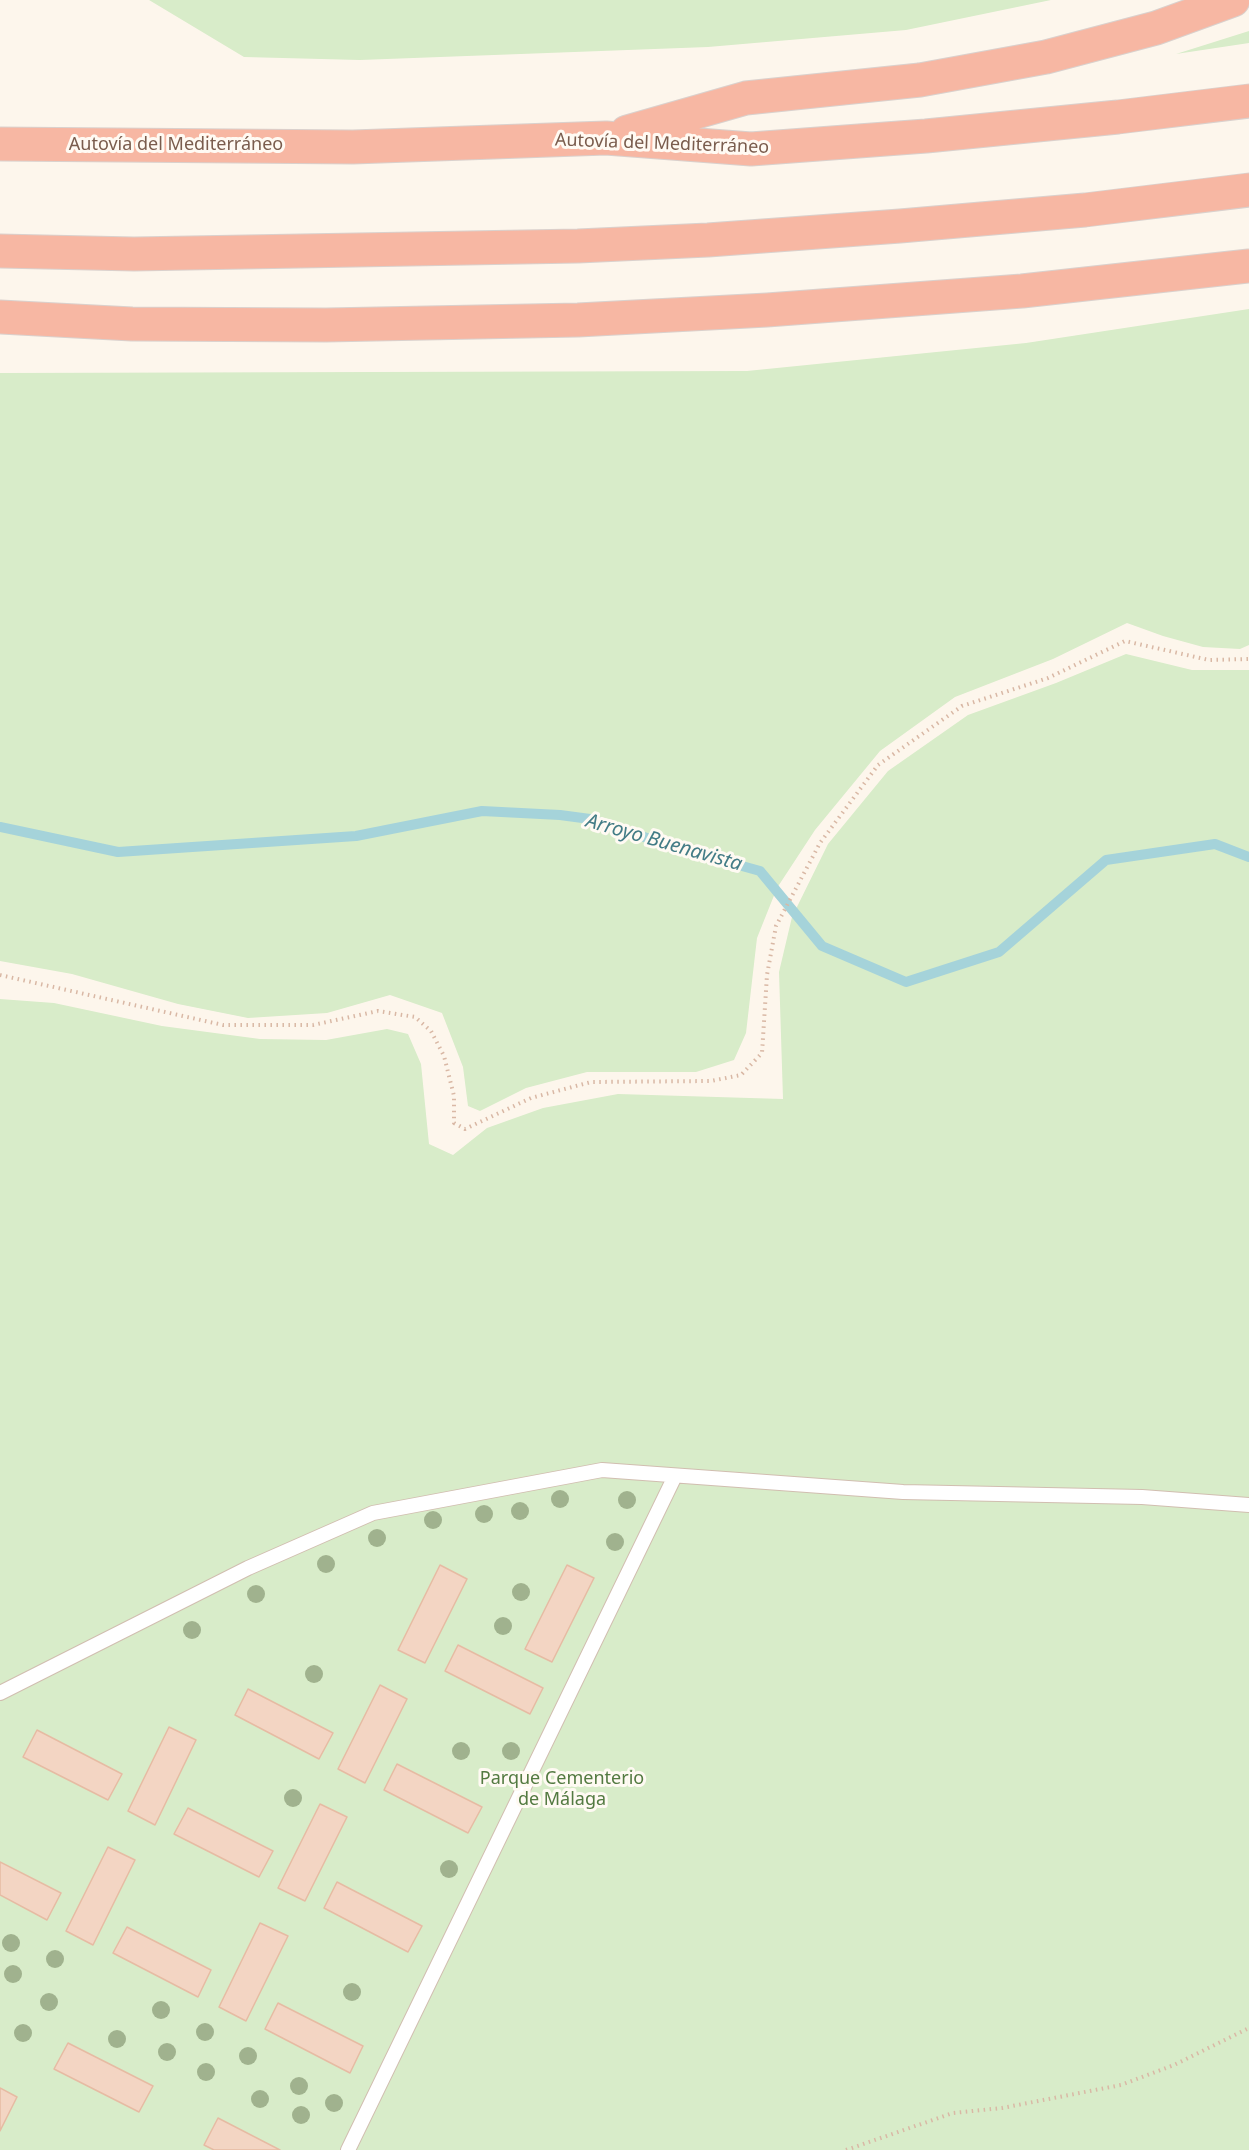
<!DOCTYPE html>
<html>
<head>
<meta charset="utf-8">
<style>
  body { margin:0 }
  canvas { display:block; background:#fdf6ec }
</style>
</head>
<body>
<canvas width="1249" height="2150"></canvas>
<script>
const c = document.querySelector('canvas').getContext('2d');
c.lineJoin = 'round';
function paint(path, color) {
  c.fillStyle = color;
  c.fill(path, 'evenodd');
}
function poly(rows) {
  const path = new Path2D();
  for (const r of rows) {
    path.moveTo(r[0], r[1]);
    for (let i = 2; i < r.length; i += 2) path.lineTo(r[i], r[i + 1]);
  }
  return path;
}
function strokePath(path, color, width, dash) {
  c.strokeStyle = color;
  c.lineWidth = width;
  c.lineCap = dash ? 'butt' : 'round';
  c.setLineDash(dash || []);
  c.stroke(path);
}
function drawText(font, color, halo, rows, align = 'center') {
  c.font = font + ' "Noto Sans",sans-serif';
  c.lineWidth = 6;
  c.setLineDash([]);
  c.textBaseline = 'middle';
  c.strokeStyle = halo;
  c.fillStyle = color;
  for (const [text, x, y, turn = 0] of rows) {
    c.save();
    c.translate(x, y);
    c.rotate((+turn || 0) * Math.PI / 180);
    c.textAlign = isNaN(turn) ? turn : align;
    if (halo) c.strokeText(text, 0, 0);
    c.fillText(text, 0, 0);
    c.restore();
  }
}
paint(poly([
  [149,0,1051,0,906,30,708,47,360,60,244,57],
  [1249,31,1249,43,1176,54],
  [1249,309,1249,645,1240,649,1203,647,1163,636,1127,623,1053,659,955,697,880,751,815,830,777,888,757,938,746,1033,734,1060,696,1072,587,1072,526,1088,480,1111,468,1106,463,1067,442,1013,390,995,327,1013,248,1018,178,1004,72,974,0,961,0,373,747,371,1026,343],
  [1126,654,1192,670,1249,670,1249,2150,0,2150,0,999,54,1003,162,1026,260,1039,326,1040,387,1029,408,1034,421,1064,429,1144,453,1155,487,1128,543,1108,618,1094,783,1099,779,972,792,917,828,844,888,771,968,715,1056,683]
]), '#d8ecc9');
strokePath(poly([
  [0,827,118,852,356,836,482,811,560,815,590,819,674,847,760,871,822,946,906,982,999,952,1106,860,1215,844,1249,857]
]), '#a5d3da', 10);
const building = poly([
  [440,1565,467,1579,425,1663,398,1650,440,1565],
  [567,1565,594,1578,552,1662,525,1649,567,1565],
  [458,1645,543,1688,530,1714,445,1671,458,1645],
  [380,1685,407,1699,365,1783,338,1769,380,1685],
  [248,1689,333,1733,319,1759,235,1715,248,1689],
  [169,1727,196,1740,155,1825,128,1811,169,1727],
  [37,1730,122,1774,108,1800,23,1757,37,1730],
  [397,1764,482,1807,468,1833,384,1790,397,1764],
  [320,1804,347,1817,305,1901,278,1888,320,1804],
  [188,1808,273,1851,259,1877,174,1834,188,1808],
  [108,1847,135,1860,93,1945,66,1931,108,1847],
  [0,1862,61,1893,47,1920,0,1895,0,1862],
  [337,1882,422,1926,408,1952,324,1908,337,1882],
  [260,1923,288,1936,246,2021,219,2007,260,1923],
  [127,1927,211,1970,198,1997,113,1953,127,1927],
  [278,2003,363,2046,350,2073,265,2029,278,2003],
  [68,2043,153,2086,139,2112,54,2069,68,2043],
  [0,2088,17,2097,0,2131,0,2088],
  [218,2118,280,2150,214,2150,204,2145,218,2118]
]);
paint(building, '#f3d5c3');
strokePath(building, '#e6bba3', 1.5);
const lane = poly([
  [0,1693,248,1568,373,1513,602,1470,903,1492,1142,1497,1249,1505],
  [348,2150,675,1476]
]);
const highway = poly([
  [627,132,746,98,920,80,1046,57,1156,28,1233,0],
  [0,144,353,147,606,138,751,149,926,136,1118,117,1249,101],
  [0,251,134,254,578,246,708,240,900,226,1085,210,1249,190],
  [0,317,132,324,326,325,578,320,767,310,1022,291,1249,266]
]);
strokePath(lane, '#d1beb0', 16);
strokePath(highway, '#dad1cd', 35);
strokePath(poly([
  [0,975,223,1025,313,1025,378,1011,415,1017,431,1031,444,1056,454,1096,454,1123,465,1129,531,1098,591,1082,711,1081,741,1075,762,1053,767,975,776,926,820,843,878,765,962,706,1048,678,1125,641,1209,660,1249,659],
  [846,2150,953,2113,1002,2108,1121,2085,1174,2065,1249,2028]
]), '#d9b8a5', 4, [1.5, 4.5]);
strokePath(lane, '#fff', 14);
strokePath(highway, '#f7b7a3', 33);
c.fillStyle = '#a0b28e';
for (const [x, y] of [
  [560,1499],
  [627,1500],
  [520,1511],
  [484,1514],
  [433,1520],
  [377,1538],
  [615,1542],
  [326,1564],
  [521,1592],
  [256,1594],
  [503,1626],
  [192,1630],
  [314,1674],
  [461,1751],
  [511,1751],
  [293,1798],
  [449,1869],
  [11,1943],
  [55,1959],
  [13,1974],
  [352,1992],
  [49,2002],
  [161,2010],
  [205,2032],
  [23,2033],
  [117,2039],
  [167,2052],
  [248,2056],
  [206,2072],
  [299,2086],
  [260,2099],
  [334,2103],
  [301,2115]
]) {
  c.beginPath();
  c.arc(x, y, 9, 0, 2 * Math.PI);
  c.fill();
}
drawText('18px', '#7a5c4d', '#fffaf3', [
  ["Autovía del Mediterráneo",662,144,2],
  ["Autovía del Mediterráneo",176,145]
]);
drawText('18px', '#537a41', '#fffaf3', [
  ["Parque Cementerio",562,1779],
  ["de Málaga",562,1800]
]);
drawText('italic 20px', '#437c86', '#fffaf3', [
  ["Arroyo Buenavista",664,843,16]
]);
</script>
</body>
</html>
